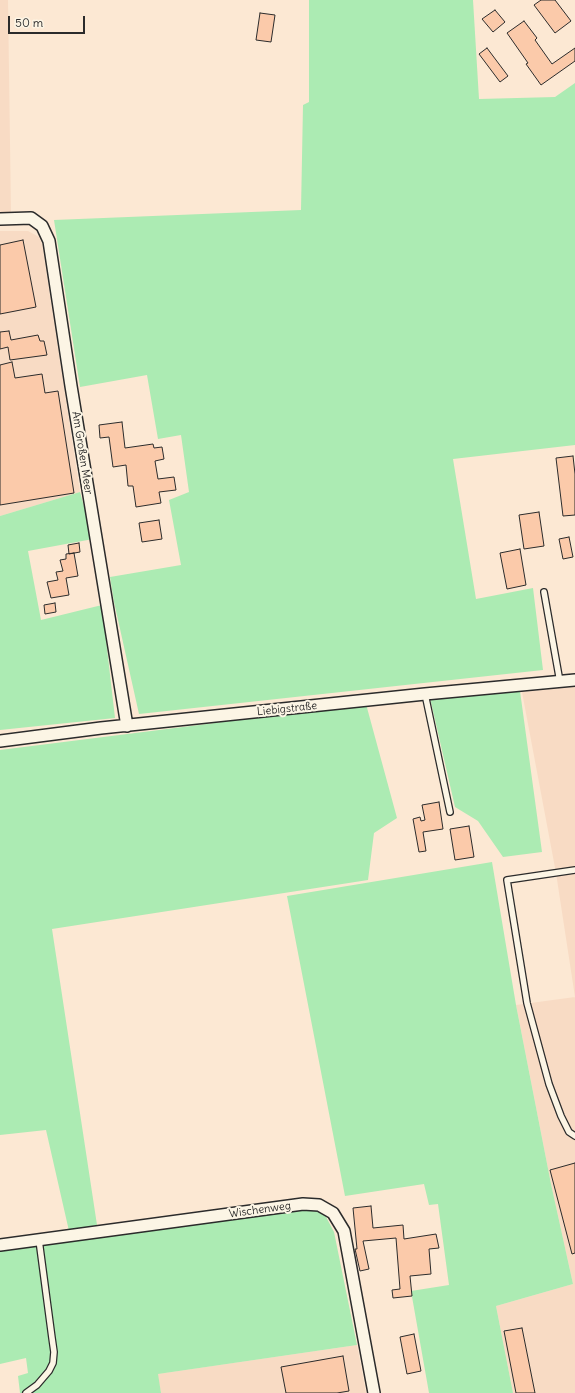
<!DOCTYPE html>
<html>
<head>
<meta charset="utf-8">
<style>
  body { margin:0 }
  #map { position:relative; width:575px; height:1393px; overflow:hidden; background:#fce8d3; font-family:Delius,sans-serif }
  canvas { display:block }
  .scale { position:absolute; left:8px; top:16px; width:77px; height:18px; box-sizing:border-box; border:2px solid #2b2b2b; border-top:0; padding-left:5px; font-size:12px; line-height:14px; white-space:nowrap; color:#2b2b2b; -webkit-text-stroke:3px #fcf5e5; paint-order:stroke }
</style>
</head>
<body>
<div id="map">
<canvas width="575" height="1393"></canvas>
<div class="scale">50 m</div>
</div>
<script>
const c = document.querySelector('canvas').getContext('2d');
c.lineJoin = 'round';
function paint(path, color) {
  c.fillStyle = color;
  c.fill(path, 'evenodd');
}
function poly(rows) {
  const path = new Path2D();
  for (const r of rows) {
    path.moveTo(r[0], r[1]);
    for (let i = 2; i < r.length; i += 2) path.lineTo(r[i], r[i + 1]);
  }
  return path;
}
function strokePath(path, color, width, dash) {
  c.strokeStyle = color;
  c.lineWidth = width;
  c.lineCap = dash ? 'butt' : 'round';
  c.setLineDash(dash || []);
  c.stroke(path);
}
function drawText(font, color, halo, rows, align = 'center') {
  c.font = font + ' Delius,sans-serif';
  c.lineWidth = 4;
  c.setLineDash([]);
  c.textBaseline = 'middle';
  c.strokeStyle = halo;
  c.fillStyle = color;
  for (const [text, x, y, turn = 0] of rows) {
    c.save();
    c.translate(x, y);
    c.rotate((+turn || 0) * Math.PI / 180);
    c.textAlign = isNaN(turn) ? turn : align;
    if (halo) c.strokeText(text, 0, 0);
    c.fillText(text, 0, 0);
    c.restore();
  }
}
paint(poly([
  [0,0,8,0,11,214,0,214],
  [0,231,28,231,39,237,42,244,80,492,0,516],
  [575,687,575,1393,513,1393,496,1306,573,1284,551,1184,516,1005,575,997,556,873,522,692],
  [357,1345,366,1393,161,1393,157,1374]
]), '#f8dbc4');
paint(poly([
  [309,0,473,0,479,99,555,97,575,83,575,445,453,459,476,599,533,588,543,670,139,714,114,602,110,577,181,565,169,500,189,492,181,435,158,439,147,375,80,387,54,220,301,210,303,105,309,102],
  [80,492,93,539,28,551,41,620,102,605,115,718,0,730,0,516],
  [520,691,542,852,503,857,478,821,455,807,430,698],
  [366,704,397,818,374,833,368,880,52,929,97,1225,69,1231,46,1130,0,1135,0,750],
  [492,862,516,1005,551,1184,573,1284,496,1306,513,1393,429,1393,411,1291,449,1285,438,1204,429,1205,424,1184,345,1196,287,896],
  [314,1208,324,1213,334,1232,357,1345,158,1374,161,1393,20,1393,18,1376,28,1373,26,1358,0,1364,0,1251]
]), '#acebb3');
const building = poly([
  [541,0,555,0,571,21,555,33,534,5,541,0],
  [495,10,505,22,493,32,482,19,495,10],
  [260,13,275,15,271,42,256,40,260,13],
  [524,21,537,38,535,40,552,64,575,48,575,61,541,85,526,64,528,63,507,33,524,21],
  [487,48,508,76,500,82,479,54,487,48],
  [23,240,36,307,0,314,0,245,23,240],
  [9,331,11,340,38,335,40,341,44,341,47,355,10,360,8,347,0,349,0,332,9,331],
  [12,362,15,378,42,374,45,393,58,391,74,493,0,505,0,365,12,362],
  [122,422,125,448,153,444,154,448,162,447,164,459,155,461,158,479,174,477,176,490,159,492,161,503,136,507,133,486,128,486,126,465,113,467,109,437,100,438,99,425,122,422],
  [573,456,575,474,575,515,563,516,556,458,573,456],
  [539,512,544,546,524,549,519,515,539,512],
  [159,520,162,539,142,542,139,523,159,520],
  [569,537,573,557,563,559,559,539,569,537],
  [79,543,80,552,69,554,68,545,79,543],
  [520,549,526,585,507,589,500,553,520,549],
  [74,553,78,576,66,578,69,595,51,598,47,582,58,580,56,572,63,571,60,560,66,559,66,554,74,553],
  [55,603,56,612,45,614,44,605,55,603],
  [439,802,443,829,423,832,426,851,419,852,413,819,420,817,421,821,425,820,422,805,439,802],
  [469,826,474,857,455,860,450,829,469,826],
  [575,1163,575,1253,572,1254,550,1170,575,1163],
  [371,1206,373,1228,403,1225,404,1239,436,1234,439,1248,429,1249,431,1274,410,1276,412,1296,393,1298,392,1290,400,1289,396,1238,363,1241,369,1269,360,1271,355,1249,357,1249,353,1208,371,1206],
  [522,1328,535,1393,516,1393,504,1331,522,1328],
  [414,1334,421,1371,407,1374,400,1337,414,1334],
  [343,1356,349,1391,337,1393,286,1393,281,1367,343,1356]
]);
paint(building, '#fbcaaa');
strokePath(building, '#2b2b2b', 1);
const lane = poly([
  [544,592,560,682],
  [425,694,450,812],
  [575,870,507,880,527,1003,549,1084,561,1116,569,1132,575,1136],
  [26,1393,37,1385,49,1371,53,1363,54,1352,52,1338,39,1240]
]);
const street = poly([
  [0,219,31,218,42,226,49,241,71,386,127,726],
  [0,741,101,728,425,694,575,680],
  [0,1245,303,1204,319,1205,333,1213,344,1231,374,1393]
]);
strokePath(lane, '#2b2b2b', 8);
strokePath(street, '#2b2b2b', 14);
strokePath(lane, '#fcf5e5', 5.5);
strokePath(street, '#fcf5e5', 11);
drawText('11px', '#2b2b2b', '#fcf5e5', [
  ["Am Großen Meer",82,453,81],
  ["Liebigstraße",287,709,-6],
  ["Wischenweg",260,1210,-8]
]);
</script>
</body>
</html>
